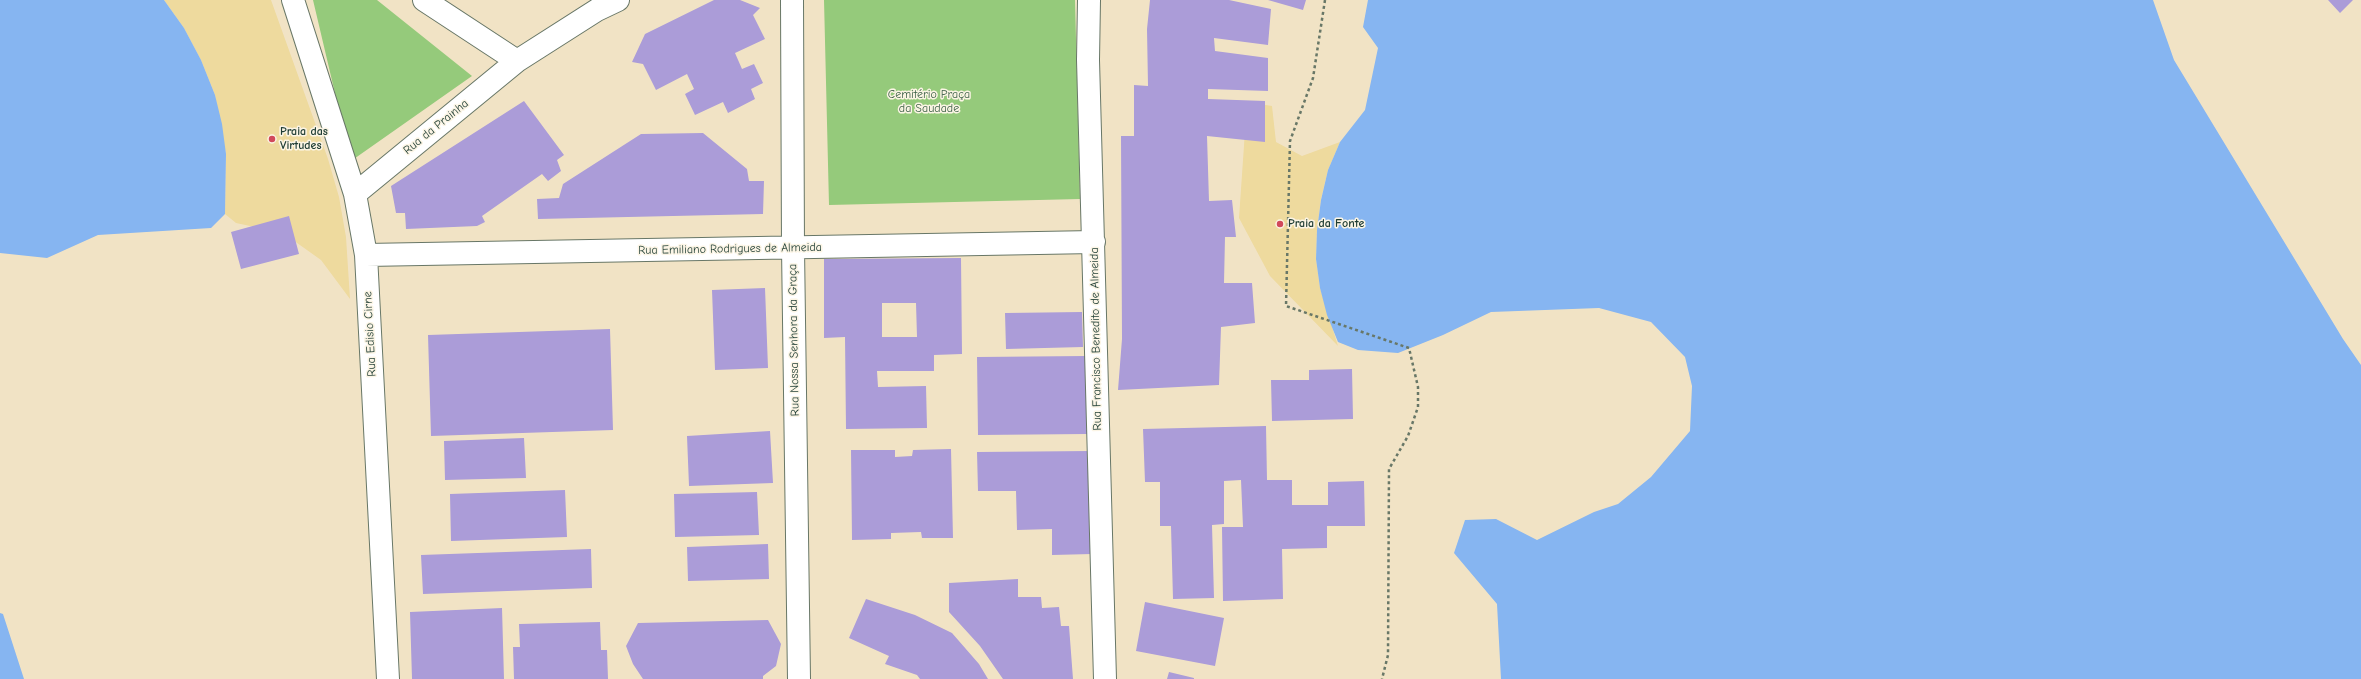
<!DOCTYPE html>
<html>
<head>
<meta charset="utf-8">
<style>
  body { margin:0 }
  canvas { display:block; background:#f1e3c5 }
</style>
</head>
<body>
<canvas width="2361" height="679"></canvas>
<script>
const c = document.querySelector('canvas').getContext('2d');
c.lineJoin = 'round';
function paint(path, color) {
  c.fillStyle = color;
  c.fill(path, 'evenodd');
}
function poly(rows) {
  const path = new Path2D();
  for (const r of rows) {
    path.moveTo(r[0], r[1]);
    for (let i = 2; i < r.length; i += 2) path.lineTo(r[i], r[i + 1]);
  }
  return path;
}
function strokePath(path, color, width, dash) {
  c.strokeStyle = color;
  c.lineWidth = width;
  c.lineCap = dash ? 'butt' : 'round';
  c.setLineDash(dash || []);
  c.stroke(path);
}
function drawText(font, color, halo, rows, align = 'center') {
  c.font = font + ' "Comic Neue",sans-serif';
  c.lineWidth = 3;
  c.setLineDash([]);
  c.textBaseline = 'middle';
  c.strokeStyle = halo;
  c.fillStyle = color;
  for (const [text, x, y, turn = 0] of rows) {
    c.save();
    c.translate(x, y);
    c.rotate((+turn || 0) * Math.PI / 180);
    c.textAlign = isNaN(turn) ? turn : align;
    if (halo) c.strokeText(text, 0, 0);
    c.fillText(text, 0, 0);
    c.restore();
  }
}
paint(poly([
  [313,0,377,0,472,76,351,161],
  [824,0,1075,0,1080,199,829,205]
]), '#95ca7b');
paint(poly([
  [164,0,271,0,328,159,339,197,346,237,350,299,321,260,283,233,236,223,225,214,226,154,215,95,201,60,184,28],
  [1247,102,1272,106,1276,142,1302,156,1340,142,1328,170,1321,199,1317,230,1316,259,1320,288,1338,346,1270,276,1239,218]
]), '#eeda9e');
paint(poly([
  [0,0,164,0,184,28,201,60,215,95,222,124,226,154,225,214,211,228,98,235,47,258,0,253],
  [1368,0,2153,0,2174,60,2343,339,2361,365,2361,679,1501,679,1497,604,1454,553,1465,520,1496,519,1537,540,1594,512,1618,504,1651,477,1690,431,1692,386,1685,357,1651,322,1599,308,1491,312,1443,335,1398,353,1358,350,1338,342,1327,315,1320,288,1316,259,1317,230,1321,200,1328,170,1340,142,1365,110,1378,48,1363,27],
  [0,613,3,614,24,679,0,679]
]), '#86b5f1');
paint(poly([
  [714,0,740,0,760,8,753,15,765,39,735,53,742,69,754,64,763,83,751,89,755,99,728,113,723,102,695,115,685,94,694,89,687,74,656,90,643,64,632,62,645,34],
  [1150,0,1229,0,1271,9,1268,45,1214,38,1215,51,1268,58,1268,91,1208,89,1208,99,1265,101,1265,142,1207,136,1209,201,1232,200,1236,237,1225,237,1224,283,1252,283,1255,323,1221,327,1219,385,1118,390,1122,339,1121,136,1134,136,1134,85,1148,86,1147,29],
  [1268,0,1306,0,1303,10],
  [2328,0,2353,0,2340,13],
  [524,101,564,155,557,160,561,171,548,181,542,174,482,216,485,222,477,226,406,229,405,213,396,213,391,186],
  [703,133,747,169,749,181,764,181,763,214,538,219,537,199,559,198,563,184,641,134],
  [289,216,299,254,241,269,231,232],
  [961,258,962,354,934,355,934,371,877,371,878,387,926,386,927,428,846,429,845,337,824,338,824,259],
  [882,303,916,303,917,337,882,337],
  [765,288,768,368,715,370,712,290],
  [1082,312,1083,347,1006,349,1005,313],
  [610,329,613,430,431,436,428,335],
  [1086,356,1087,434,978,435,977,357],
  [1352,369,1353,419,1272,421,1271,380,1309,380,1309,370],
  [1266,426,1267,480,1292,480,1292,505,1328,505,1328,482,1364,481,1365,526,1327,526,1327,548,1282,549,1283,599,1223,601,1222,527,1243,527,1241,480,1224,481,1224,524,1212,525,1214,598,1173,599,1171,526,1160,526,1160,482,1145,482,1143,429],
  [770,431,773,483,689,486,687,436],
  [524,438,526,478,445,480,444,441],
  [951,449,953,538,922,538,921,532,891,533,891,539,852,540,851,450,895,450,895,457,912,456,913,450],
  [1091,451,1092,554,1052,555,1052,529,1017,530,1016,491,978,491,977,452],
  [565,490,567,537,451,541,450,494],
  [757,492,759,535,675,537,674,494],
  [768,544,769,579,688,581,687,547],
  [591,549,592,588,423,594,421,555],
  [1018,579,1018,597,1041,597,1042,608,1059,607,1061,626,1069,626,1073,679,1003,679,980,646,949,612,949,583],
  [866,599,915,615,952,633,979,664,988,679,920,679,917,675,885,664,889,656,849,638],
  [1145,602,1224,618,1215,666,1136,651],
  [502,608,504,679,412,679,410,612],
  [768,620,781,644,776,666,763,676,763,679,643,679,633,664,626,646,638,623],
  [600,622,601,650,607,650,608,679,514,679,513,647,520,647,519,624],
  [1169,672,1194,678,1194,679,1167,679]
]), '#ab9cd8');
const minor = poly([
  [293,0,355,194,366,255,388,679],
  [424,0,517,61],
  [792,0,793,248,799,679],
  [1089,0,1088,60,1105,679],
  [355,194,517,61,597,10,618,0],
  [366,255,1094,242]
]);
strokePath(minor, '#687767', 24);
strokePath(poly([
  [1325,0,1313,78,1290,141,1286,306,1409,348,1418,387,1418,407,1408,436,1389,469,1388,655,1382,679]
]), '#687767', 2.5, [3, 3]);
strokePath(minor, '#fff', 22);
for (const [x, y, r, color] of [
  [272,139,4,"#d1495b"],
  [1280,224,4,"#d1495b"]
]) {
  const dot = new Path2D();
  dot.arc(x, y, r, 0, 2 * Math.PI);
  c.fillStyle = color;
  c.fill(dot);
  strokePath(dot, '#fcf5e5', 1.5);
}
drawText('12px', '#3c6046', '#fcf5e5', [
  ["Cemitério Praça",929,95],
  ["da Saudade",929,109]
]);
drawText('12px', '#1f3d34', '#fcf5e5', [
  ["Rua da Prainha",436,127,-39],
  ["Rua Emiliano Rodrigues de Almeida",730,249,-1],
  ["Rua Edisio Cirne",370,334,-93],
  ["Rua Francisco Benedito de Almeida",1096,339,-91],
  ["Rua Nossa Senhora da Graça",794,340,-91]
]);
drawText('bold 12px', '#1f3d34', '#fcf5e5', [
  ["Praia das",280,132],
  ["Virtudes",280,146],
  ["Praia da Fonte",1288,224]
], 'left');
</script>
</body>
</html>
